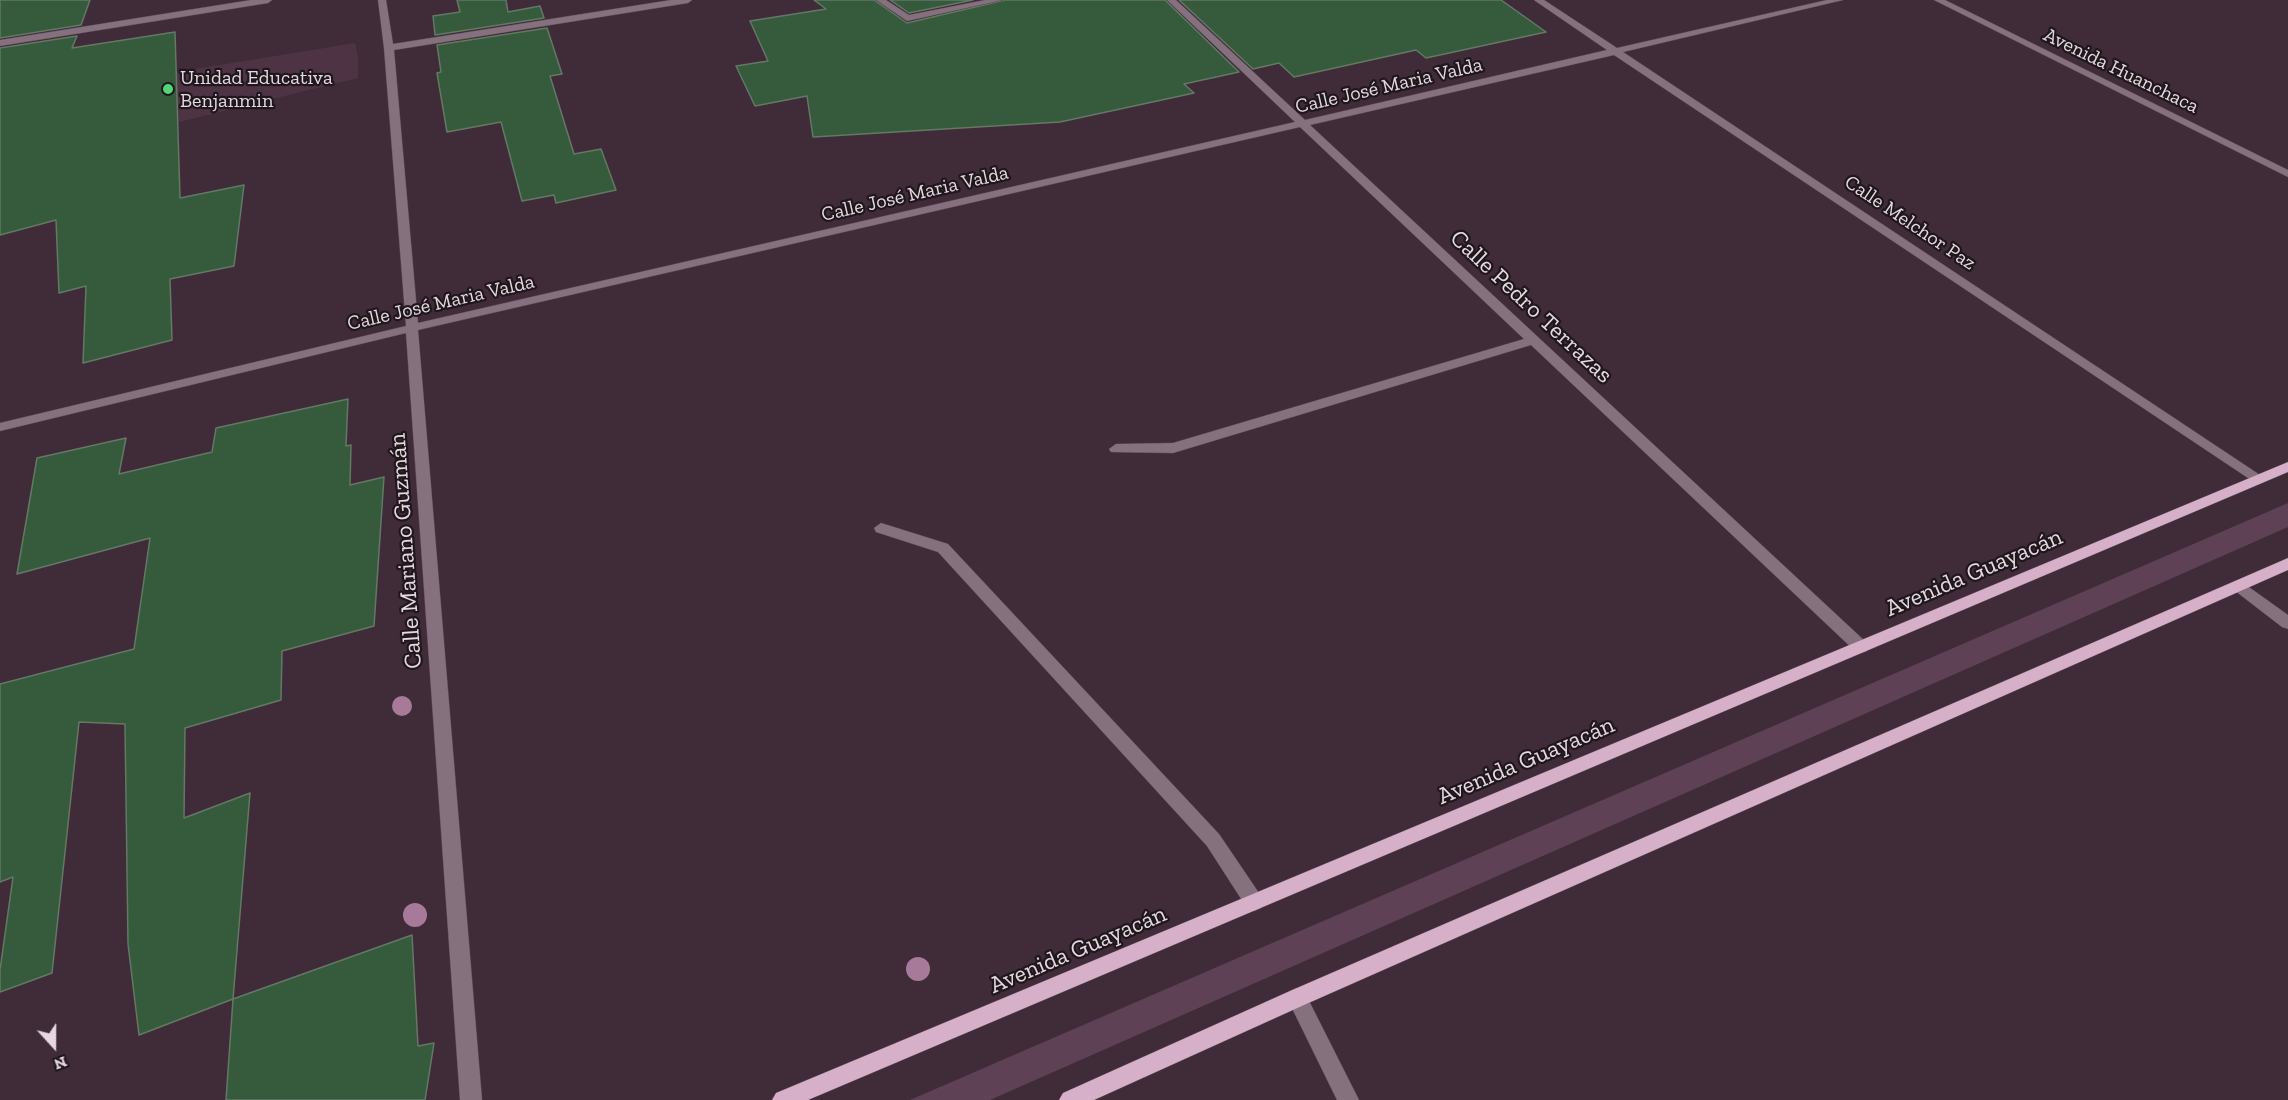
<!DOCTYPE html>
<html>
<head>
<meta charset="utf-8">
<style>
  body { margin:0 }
  #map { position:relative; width:2288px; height:1100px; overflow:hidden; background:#402b39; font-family:"Zilla Slab",serif }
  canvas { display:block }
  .north { position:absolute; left:24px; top:1016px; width:60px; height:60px; -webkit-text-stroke:4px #20171d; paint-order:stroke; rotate:159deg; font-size:16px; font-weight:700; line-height:24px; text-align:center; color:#e6d8e1 }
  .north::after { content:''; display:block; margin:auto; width:21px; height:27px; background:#e6d8e1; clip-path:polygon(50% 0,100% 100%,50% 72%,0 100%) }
</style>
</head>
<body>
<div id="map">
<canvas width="2288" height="1100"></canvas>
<div class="north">N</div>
</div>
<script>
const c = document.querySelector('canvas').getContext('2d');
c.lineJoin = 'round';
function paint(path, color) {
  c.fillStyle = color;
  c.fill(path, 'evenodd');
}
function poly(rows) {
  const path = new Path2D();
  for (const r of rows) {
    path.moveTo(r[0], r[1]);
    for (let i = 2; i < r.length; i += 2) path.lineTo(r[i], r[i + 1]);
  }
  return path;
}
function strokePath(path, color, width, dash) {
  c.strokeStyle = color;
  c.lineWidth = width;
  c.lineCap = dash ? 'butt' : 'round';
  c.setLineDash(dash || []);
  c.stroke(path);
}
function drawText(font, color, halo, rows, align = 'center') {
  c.font = font + ' "Zilla Slab",serif';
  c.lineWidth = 4.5;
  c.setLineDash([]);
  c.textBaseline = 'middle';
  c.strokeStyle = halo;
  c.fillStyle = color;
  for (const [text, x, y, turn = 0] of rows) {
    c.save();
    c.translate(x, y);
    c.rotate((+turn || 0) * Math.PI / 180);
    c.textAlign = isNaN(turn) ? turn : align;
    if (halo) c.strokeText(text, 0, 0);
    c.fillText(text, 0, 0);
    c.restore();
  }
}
paint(poly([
  [355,43,358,56,358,78,0,166,53,92]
]), '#4e3345');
paint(poly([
  [2288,503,2288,527,990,1100,910,1100]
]), '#5f4155');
const building = poly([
  [0,0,90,0,81,25,0,38,0,0],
  [457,0,506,0,508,12,540,6,544,18,435,35,433,16,460,12,457,0],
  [814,0,874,0,907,23,1005,0,1165,0,1239,72,1184,84,1194,93,1060,122,813,137,807,96,755,106,736,66,768,61,750,21,826,9,814,0],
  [890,0,973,0,909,13,890,0],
  [1179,0,1501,0,1546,32,1426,58,1416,50,1294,77,1279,63,1253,69,1179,0],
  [547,28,562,74,550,76,574,154,601,149,616,190,556,203,554,195,522,201,501,122,447,132,437,73,441,72,437,45,547,28],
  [175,32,180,198,244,185,234,266,170,279,172,340,83,363,86,286,59,293,56,220,0,235,0,48,77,36,72,48,175,32],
  [348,399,346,446,351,445,350,485,384,477,374,626,282,651,281,700,185,728,184,818,250,793,233,999,139,1035,128,944,125,724,79,722,52,973,0,992,0,970,13,877,0,882,0,684,134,649,150,538,17,574,37,458,126,438,119,474,212,452,216,428,348,399],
  [412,935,418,1046,434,1043,425,1100,226,1100,233,999,412,935]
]);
paint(building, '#365b3c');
strokePath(building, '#637866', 1.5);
const minor = poly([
  [251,0,272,0,268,3,0,46,0,40,251,0],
  [378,0,386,0,393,44,671,0,692,0,688,3,394,50,418,323,1295,122,1167,0,1176,0,1305,120,1607,50,1534,0,1544,0,1617,48,1827,0,1843,0,1623,52,2266,479,2264,482,2254,482,1614,55,1310,125,1867,643,1869,647,1867,651,1861,653,1855,651,1531,345,1173,453,1111,452,1109,449,1116,444,1173,443,1524,339,1300,127,418,330,482,1100,460,1100,406,333,0,431,0,423,406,326,384,48,378,0],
  [876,0,886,0,909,15,985,0,1003,0,907,21,876,0],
  [1934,0,1945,0,2288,170,2288,177,1934,0],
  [881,523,948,544,1219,834,1261,896,1263,902,1261,908,1254,911,1247,908,1207,846,938,552,876,532,874,528,881,523],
  [2239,580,2288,615,2288,629,2282,627,2234,590,2231,586,2234,582,2239,580],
  [1297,988,1304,991,1359,1100,1337,1100,1287,998,1290,991,1297,988]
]);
const major = poly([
  [2288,462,2288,472,808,1100,772,1100,776,1093,2288,462],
  [2288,558,2288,570,1304,1005,1094,1100,1059,1100,1063,1093,1290,991,2288,558]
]);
strokePath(minor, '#5b4754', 1);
strokePath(major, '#5b4754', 1);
paint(minor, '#84717d');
paint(major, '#d6afc8');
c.fillStyle = '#a87a99';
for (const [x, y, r] of [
  [402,706,10],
  [415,915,12],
  [918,969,12]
]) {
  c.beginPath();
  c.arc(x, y, r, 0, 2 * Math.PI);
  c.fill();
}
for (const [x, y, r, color] of [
  [168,89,6,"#52d673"]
]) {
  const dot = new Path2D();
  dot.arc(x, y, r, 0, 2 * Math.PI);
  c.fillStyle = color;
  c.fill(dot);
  strokePath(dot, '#20171d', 2);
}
drawText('20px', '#e6d8e1', '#20171d', [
  ["Avenida Huanchaca",2121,71,26],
  ["Calle José Maria Valda",1389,86,-13],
  ["Calle José Maria Valda",915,194,-13],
  ["Calle Melchor Paz",1910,223,34],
  ["Calle José Maria Valda",441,303,-13]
]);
drawText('20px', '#e6d8e1', '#20171d', [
  ["Unidad Educativa",180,78],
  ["Benjanmin",180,101]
], 'left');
drawText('24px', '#e6d8e1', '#20171d', [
  ["Calle Pedro Terrazas",1531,307,43],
  ["Calle Mariano Guzmán",406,551,-94],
  ["Avenida Guayacán",1974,573,-23],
  ["Avenida Guayacán",1526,761,-23],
  ["Avenida Guayacán",1078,950,-23]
]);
</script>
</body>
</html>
